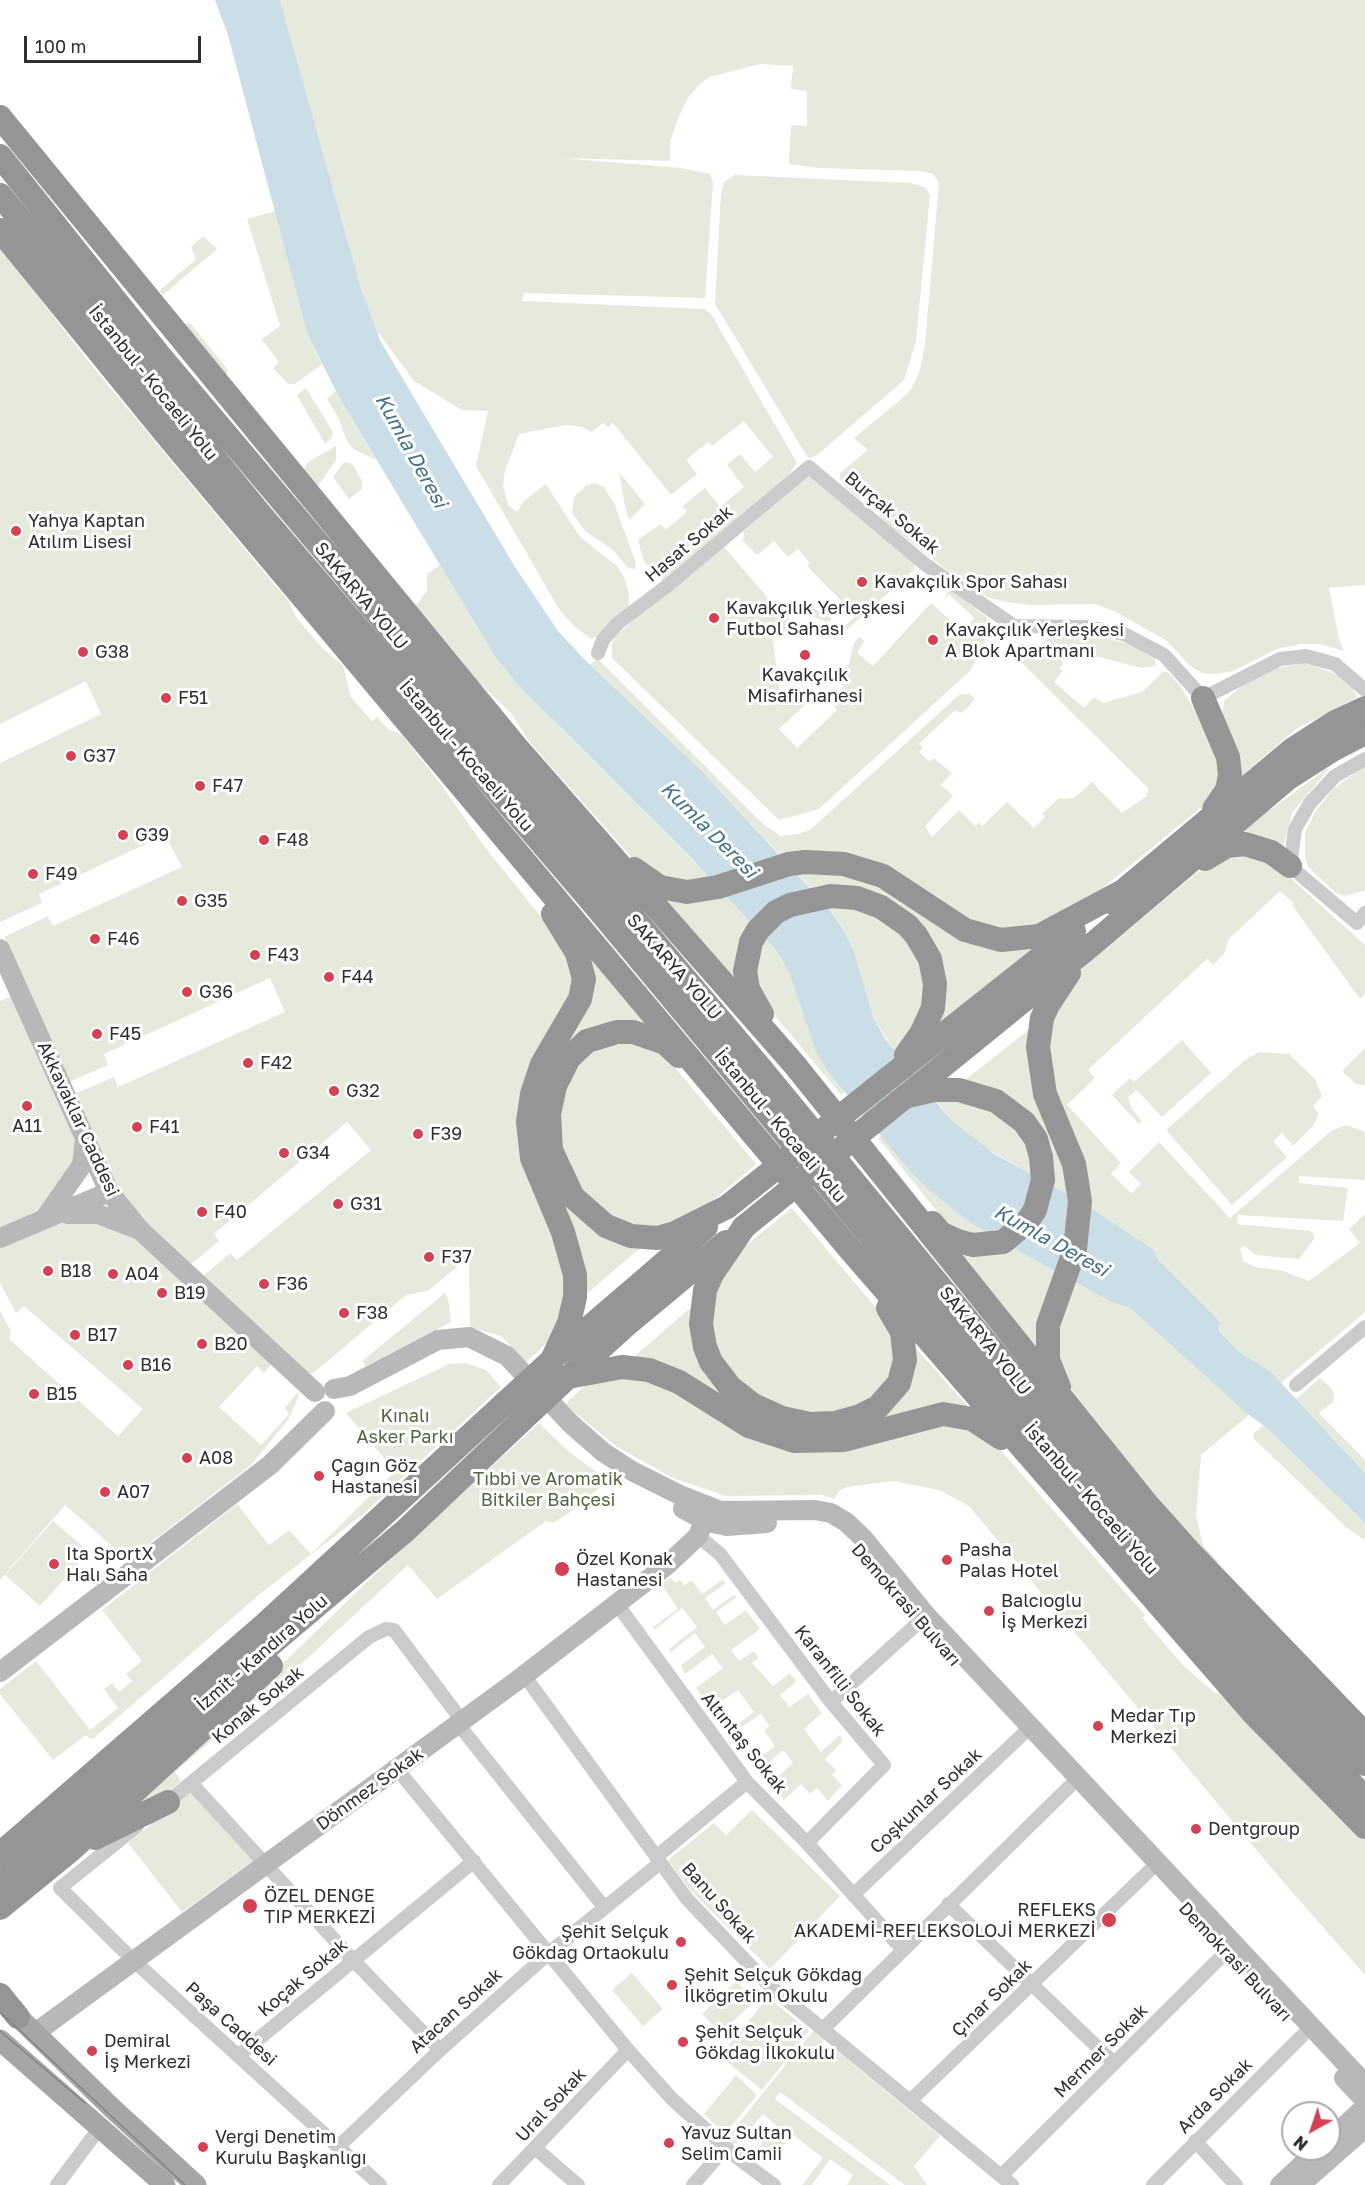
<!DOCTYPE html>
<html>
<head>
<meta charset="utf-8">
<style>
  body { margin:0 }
  #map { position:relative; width:1365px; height:2185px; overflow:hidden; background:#fff; font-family:"Golos Text",sans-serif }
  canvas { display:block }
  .north { position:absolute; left:1281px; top:2101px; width:60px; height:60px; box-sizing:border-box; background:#fff; border:2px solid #ababab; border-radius:50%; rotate:220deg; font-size:16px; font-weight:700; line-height:24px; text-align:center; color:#2e2e2e }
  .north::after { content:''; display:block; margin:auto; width:21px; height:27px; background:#d54053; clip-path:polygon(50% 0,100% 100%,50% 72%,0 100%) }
  .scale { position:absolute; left:24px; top:36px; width:177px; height:27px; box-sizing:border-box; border:3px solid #2e2e2e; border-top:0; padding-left:8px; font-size:18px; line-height:21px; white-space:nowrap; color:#2e2e2e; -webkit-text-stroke:4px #fff; paint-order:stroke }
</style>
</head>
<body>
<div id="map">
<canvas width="1365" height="2185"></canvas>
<div class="north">N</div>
<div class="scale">100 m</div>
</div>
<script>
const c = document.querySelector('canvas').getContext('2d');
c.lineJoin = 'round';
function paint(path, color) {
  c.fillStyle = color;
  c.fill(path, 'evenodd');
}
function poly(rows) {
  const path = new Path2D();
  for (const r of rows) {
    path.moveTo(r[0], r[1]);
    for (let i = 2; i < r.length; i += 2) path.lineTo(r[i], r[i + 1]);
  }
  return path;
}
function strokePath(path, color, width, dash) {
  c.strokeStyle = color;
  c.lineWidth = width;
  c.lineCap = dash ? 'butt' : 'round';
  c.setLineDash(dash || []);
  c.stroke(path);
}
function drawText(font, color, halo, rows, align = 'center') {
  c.font = font + ' "Golos Text",sans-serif';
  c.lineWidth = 6;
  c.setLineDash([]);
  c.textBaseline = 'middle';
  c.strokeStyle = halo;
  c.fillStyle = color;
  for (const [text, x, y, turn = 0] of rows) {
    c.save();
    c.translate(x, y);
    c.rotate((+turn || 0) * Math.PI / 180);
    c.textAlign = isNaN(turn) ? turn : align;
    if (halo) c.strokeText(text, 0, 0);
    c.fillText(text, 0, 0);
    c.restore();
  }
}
paint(poly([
  [280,0,1365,0,1365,585,1329,588,1339,639,1344,651,1321,644,1301,644,1277,649,1233,671,1217,674,1202,673,1190,666,1167,641,1116,612,1095,604,1030,605,1007,602,989,598,973,590,886,523,866,500,859,499,846,487,840,479,840,473,868,450,854,438,905,396,912,388,920,370,925,344,939,183,933,174,921,171,819,168,789,164,791,125,807,126,807,91,791,89,793,66,760,64,709,77,700,84,687,99,677,121,670,142,670,161,562,158,681,168,710,174,713,182,705,298,524,293,522,301,704,309,711,314,797,463,785,480,663,581,644,562,638,540,661,524,666,530,687,512,683,506,705,488,720,507,744,487,727,465,740,454,755,472,773,457,744,421,712,446,708,442,686,460,697,474,671,495,613,423,608,427,603,423,592,432,582,427,566,425,519,434,505,471,503,486,508,505,517,512,524,501,546,484,580,537,617,566,624,577,629,594,628,610,599,636,591,639,574,626,559,609,476,466,488,411,462,410,414,381,377,331,361,288],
  [735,175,910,183,925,187,930,195,916,341,904,380,816,456,808,458,715,304,721,192,725,181],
  [275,211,307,333,322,364,295,384,288,384,273,368,279,362,262,339,280,326,247,219],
  [203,236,217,249,163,295,159,291,194,261,196,258,191,247],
  [0,248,97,372,289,602,296,617,324,650,343,665,351,697,372,721,377,717,388,729,401,734,437,779,487,850,550,928,576,967,537,1190,570,1292,550,1340,526,1362,501,1336,470,1327,469,1257,428,1291,406,1295,312,1374,304,1370,202,1277,230,1253,237,1260,371,1150,347,1122,214,1234,219,1241,190,1265,153,1231,116,1185,74,1094,114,1077,118,1087,285,1012,270,978,104,1054,108,1065,69,1082,4,937,48,916,53,926,182,867,165,835,39,894,42,903,0,922,0,763,101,714,86,681,0,724],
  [190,323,228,370,226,375,184,324],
  [306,388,333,432,332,437,325,444,297,395],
  [336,391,340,399,376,460,353,449,346,439,339,419,327,399],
  [336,446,336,460,318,486,340,514,303,471,308,462],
  [347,462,354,466,362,481,362,489,349,499,333,477,343,463],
  [619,472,645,504,629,520,625,507],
  [809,476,913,560,915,565,915,569,842,634,838,632,856,616,807,566,810,563,798,549,788,557,774,541,757,555,743,541,744,531],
  [594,483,603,486,614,503,636,563,635,569,628,568,612,549,586,532,572,513,574,497,587,485],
  [724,547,774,605,793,622,806,629,772,633,780,695,826,693,807,703,779,729,797,748,837,710,832,704,843,687,854,643,859,637,864,641,857,653,873,666,931,603,963,632,974,618,949,594,944,599,949,588,990,620,990,629,971,670,819,809,779,820,612,658,612,644,616,636,641,613],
  [440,565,496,658,519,686,712,880,695,883,661,878,634,860,531,744,511,713,471,675,412,611,427,591,427,574],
  [801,601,831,618,831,621,826,622,808,614,798,605],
  [1051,631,1113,640,1134,646,1155,659,1156,666,1141,668,1096,656,1051,650,1064,664,1059,668,1063,671,1054,682,1084,708,1094,697,1103,703,1142,692,1163,672,1168,672,1180,686,1199,717,1223,774,1208,801,1198,810,1088,900,1039,928,980,928,904,880,782,857,702,771,590,665,597,658,763,824,781,836,798,834,810,830,959,695,969,694,975,699,969,706,961,713,955,710,919,744,923,747,919,752,930,762,934,758,952,773,941,785,953,796,925,826,932,837,959,810,975,826,979,822,982,826,1007,802,1034,828,1045,817,1042,814,1058,799,1074,798,1092,782,1122,813,1147,796,1148,788,1021,662,1025,655,1040,651],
  [1307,662,1339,676,1349,683,1358,697,1296,729,1235,781,1222,718,1224,701,1242,686,1274,669],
  [1332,765,1292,813,1283,848,1237,834],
  [1365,766,1365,890,1345,896,1336,893,1308,867,1305,858,1305,833,1315,812,1333,789],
  [1238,852,1276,865,1365,945,1365,994,1360,999,1292,905,1294,903,1280,891,1229,939,1224,954,1213,965,1207,959,1088,1070,1095,1078,1067,1105,1121,1163,1111,1174,1131,1193,1141,1184,1129,1172,1159,1142,1230,1218,1331,1131,1346,1125,1365,1132,1365,1180,1299,1176,1299,1183,1348,1188,1343,1221,1238,1215,1237,1224,1310,1231,1314,1234,1314,1239,1299,1259,1255,1255,1245,1246,1240,1248,1243,1261,1256,1267,1284,1271,1309,1281,1360,1243,1349,1229,1365,1214,1365,1312,1281,1383,1271,1372,1238,1351,1219,1331,1220,1322,1158,1260,1087,1206,1059,1108,1044,1041,1071,978,1194,875,1217,859],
  [846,871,919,907,1046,942,926,1039,927,937,811,889,796,872],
  [654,893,724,893,754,925,741,989],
  [841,903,872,910,919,951,926,1007,895,1052,873,1017,854,951,843,929,828,908],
  [765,937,777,951,789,973,816,1052,845,1091,841,1095,767,1006,754,978],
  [585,946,654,1029,574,1042,545,1156,640,1248,582,1298,542,1164],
  [12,996,76,1144,72,1166,45,1209,0,1230,0,1001],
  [1031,1028,1053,1129,1073,1198,1051,1185,1048,1153,960,1084],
  [1182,1040,1211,1073,1162,1117,1137,1090,1128,1097,1132,1109,1142,1121,1139,1124,1112,1095,1130,1078,1134,1082],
  [622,1041,661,1051,756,1164,704,1208,654,1230,603,1215,589,1204,557,1135,563,1089,587,1053],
  [1365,1048,1365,1085,1356,1084,1342,1071],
  [1259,1052,1289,1054,1315,1079,1322,1096,1313,1106,1319,1114,1313,1126,1293,1146,1282,1133,1273,1141,1287,1157,1232,1205,1166,1130,1245,1060],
  [936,1100,985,1104,1026,1136,1034,1176,983,1146,950,1119],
  [881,1135,909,1170,992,1235,970,1235,943,1219,878,1138],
  [792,1208,892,1327,895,1373,873,1401,812,1417,748,1393,714,1351,711,1293,745,1246],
  [56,1222,95,1223,135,1236,273,1362,264,1373,257,1366,219,1407,261,1445,289,1414,285,1408,298,1392,299,1396,288,1420,251,1465,124,1563,111,1545,65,1505,0,1580,0,1311,11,1331,9,1339,118,1436,143,1409,24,1306,16,1313,0,1283,0,1246],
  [1013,1246,1060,1273,1040,1351,954,1247],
  [1073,1281,1111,1302,1130,1308,1249,1415,1201,1455,1196,1515,1203,1545,1218,1562,1215,1565,1172,1517,1068,1385,1054,1342],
  [445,1293,449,1303,451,1322,366,1366,362,1361],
  [695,1304,730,1395,852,1425,913,1345,972,1411,835,1435,629,1361],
  [466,1363,486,1370,501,1387,361,1516,261,1593,94,1738,90,1739,86,1735,53,1760,0,1694,0,1689,36,1661,90,1730,118,1708,104,1689,112,1683,119,1692,132,1681,126,1674,142,1661,102,1610,237,1504,269,1545,289,1530,311,1554,395,1471,346,1413,449,1364],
  [638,1373,723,1418,957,1422,998,1447,1145,1615,1142,1618,1184,1666,1216,1694,1218,1692,1365,1841,1365,1975,1279,1877,969,1506,939,1490,893,1481,847,1487,840,1490,834,1499,822,1495,726,1496,673,1478,616,1446,567,1406,567,1402,589,1382],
  [1320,1378,1332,1389,1334,1396,1333,1402,1319,1413,1365,1460,1365,1473,1296,1399],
  [539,1423,567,1450,608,1481,569,1513,553,1523,546,1521,437,1599,408,1565,310,1656,175,1772,181,1781,166,1793,123,1809,262,1684,377,1572],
  [1264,1425,1365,1523,1365,1540,1346,1527,1253,1438,1254,1433],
  [53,1521,89,1552,40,1606,5,1575],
  [671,1578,675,1583,680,1580,684,1586,692,1580,702,1594,722,1580,726,1583,705,1598,713,1610,734,1595,737,1597,716,1612,725,1625,746,1610,760,1629,731,1650,739,1661,754,1651,759,1658,752,1663,773,1686,790,1673,796,1682,780,1695,789,1707,808,1694,822,1713,804,1729,821,1752,840,1735,843,1741,825,1759,836,1770,832,1775,842,1785,828,1801,817,1788,810,1794,801,1784,784,1800,771,1783,793,1763,783,1750,760,1770,753,1762,775,1746,764,1730,770,1726,761,1714,734,1732,732,1728,754,1712,738,1690,711,1708,696,1688,723,1668,712,1654,685,1674,681,1665,705,1647,695,1633,671,1652,669,1649,697,1627,682,1608,654,1630,653,1627,678,1609,661,1583],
  [190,1792,253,1861,182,1912,128,1843],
  [752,1810,840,1896,770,1969,691,1891,668,1860,714,1823,726,1835],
  [632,1973,663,2009,643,2026,612,1990],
  [736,1981,755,2000,721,2033,702,2014],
  [768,1997,809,2031,762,2090,720,2056],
  [818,2025,828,2034,819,2046,824,2045,835,2049,940,2136,914,2166,927,2185,905,2185,780,2092,775,2099,890,2185,847,2185,853,2175,830,2159,812,2185,802,2185,823,2158,792,2134,770,2162,754,2153,777,2126,763,2114,740,2141,725,2148,722,2144],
  [736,2075,757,2095,725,2134,704,2114]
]), '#e5eadd');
paint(poly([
  [215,0,280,0,361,288,381,342,515,567,558,631,584,659,702,771,828,908,843,929,854,951,873,1017,886,1040,950,1119,993,1153,1080,1201,1154,1250,1158,1260,1220,1322,1219,1331,1238,1351,1271,1372,1365,1473,1365,1523,1268,1429,1244,1411,1130,1308,1111,1302,1003,1242,967,1220,929,1190,909,1170,829,1073,816,1052,789,973,777,951,693,860,519,686,496,658,340,399,307,333,228,35]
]), '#cbdee8');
strokePath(poly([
  [598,653,603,640,618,623,667,586,809,467,926,565,1014,626,1086,627,1124,634,1164,655,1203,698,1280,659,1306,656,1335,664,1365,690],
  [1365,759,1335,776,1310,803,1295,829,1290,866,1357,923,1365,913],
  [1296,1385,1365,1327],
  [698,1536,720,1554,831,1702,884,1765,807,1843],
  [617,1604,747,1782,807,1843,903,1950],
  [524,1675,687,1899,769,1985,1012,2185],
  [831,1702,918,1623],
  [458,1724,604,1907],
  [397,1769,628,2050,672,2099,735,2156,774,2185],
  [191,1783,352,1959,440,2050],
  [164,1805,369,1637,386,1629,394,1630,462,1721],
  [137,1826,60,1888,133,1960,380,2185],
  [656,1857,747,1782],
  [853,1895,1023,1734],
  [948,1904,1114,2063],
  [823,2029,1070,1786],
  [239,2055,474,1861],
  [910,2101,1149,1871],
  [1195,2141,1236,2185],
  [338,2147,440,2050,550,1952,660,1863],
  [535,2148,578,2185],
  [1001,2176,1226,1952],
  [57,2185,101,2126],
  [499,2185,628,2050],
  [693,2185,725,2148],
  [1153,2185,1303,2035]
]), '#cbcbcb', 14);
strokePath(poly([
  [0,949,109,1192,141,1231,315,1392],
  [67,1214,98,1214,137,1229],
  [45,1218,82,1165,85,1140],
  [0,1238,109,1192],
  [334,1389,350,1386,438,1340,469,1337,507,1356,571,1424,603,1452,632,1471,680,1495,721,1511,815,1510,831,1513,846,1522,863,1538,926,1615,1365,2084],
  [683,1509,708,1522,727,1526,767,1523],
  [0,1672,270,1465,325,1411],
  [35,2033,518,1680,667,1565,698,1536,708,1510],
  [1344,2078,1365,2100],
  [1329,2140,1365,2107],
  [1280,2185,1319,2149],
  [1300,2185,1365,2128]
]), '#b8b8b8', 20);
strokePath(poly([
  [7,2006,113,2109,196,2185],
  [0,2040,165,2185]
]), '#a6a6a6', 21);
strokePath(poly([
  [0,117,518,749,794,1064,1147,1504,1189,1551,1365,1734],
  [0,156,160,356,758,1065,1128,1515,1365,1764],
  [0,195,261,515,593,903,1115,1530,1219,1645,1365,1798],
  [0,230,165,433,853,1253,1254,1714,1365,1827],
  [1203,698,1228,757,1230,775,1227,790,1214,809],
  [1205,859,1227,846,1245,844,1271,852,1290,866],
  [634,869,660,887,687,892,718,887,789,864,805,862,844,864,883,876,965,930,1001,940,1039,936,1123,891],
  [1110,902,1293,749,1335,722,1365,708],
  [762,1014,748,989,745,971,751,942,758,930,776,912,790,905,831,896,857,898,881,907,907,925,916,935,930,959,935,984,933,1008,921,1034,906,1055],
  [679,1056,665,1043,633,1032,617,1032,587,1041,569,1058,555,1086,549,1114,551,1150,573,1197,606,1226,631,1236,658,1238,675,1233,727,1207],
  [890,1077,1074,931],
  [906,1096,1088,948,1287,779,1334,749,1365,733],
  [908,1096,934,1090,959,1090,996,1101,1024,1122,1036,1139,1041,1157,1043,1180,1035,1210,1027,1222,1003,1242,973,1245,958,1241,941,1233,932,1223],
  [744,1227,712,1274,705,1290,701,1324,705,1347,711,1362,730,1387,753,1405,782,1418,810,1424,835,1423,860,1416,878,1407,899,1383,905,1360,902,1332,888,1308],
  [557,1355,706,1227],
  [552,1360,569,1323,575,1297,575,1275,563,1232,532,1158,528,1122,532,1094,542,1064,580,999,584,979,577,953,553,914],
  [570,1376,625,1326,726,1242],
  [568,1377,622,1367,649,1370,679,1382,749,1426,795,1441,844,1440,943,1414,972,1419,1001,1438],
  [1059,1387,1048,1360,1048,1325,1075,1249,1080,1201,1074,1164,1045,1094,1038,1047,1042,1018,1048,1005,1069,973],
  [95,1838,168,1802],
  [0,1854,264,1625,504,1404],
  [0,1882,65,1828,277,1639,406,1530,521,1421],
  [0,1908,71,1850,271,1666],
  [0,1995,18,2017]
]), '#959595', 24);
strokePath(poly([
  [0,2012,185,2185],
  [0,2031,85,2103]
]), '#838383', 1.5);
strokePath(poly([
  [727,1207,890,1077],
  [744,1227,906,1096],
  [504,1404,552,1360],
  [521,1421,568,1377]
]), '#959595', 24);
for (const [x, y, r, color] of [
  [16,531,6,"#d54053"],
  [862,582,6,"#d54053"],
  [714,618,6,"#d54053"],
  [933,640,6,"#d54053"],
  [83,652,6,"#d54053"],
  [805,655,6,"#d54053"],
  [166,698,6,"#d54053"],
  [71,756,6,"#d54053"],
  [200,786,6,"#d54053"],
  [123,835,6,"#d54053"],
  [264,840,6,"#d54053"],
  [33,874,6,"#d54053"],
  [182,901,6,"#d54053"],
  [95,939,6,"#d54053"],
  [255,955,6,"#d54053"],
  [329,977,6,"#d54053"],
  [187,992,6,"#d54053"],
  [97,1034,6,"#d54053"],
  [248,1063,6,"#d54053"],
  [334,1091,6,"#d54053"],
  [27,1106,6,"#d54053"],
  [137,1127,6,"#d54053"],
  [418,1134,6,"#d54053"],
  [284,1153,6,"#d54053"],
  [338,1204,6,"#d54053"],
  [202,1212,6,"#d54053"],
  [429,1257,6,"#d54053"],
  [48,1271,6,"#d54053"],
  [113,1274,6,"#d54053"],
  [264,1284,6,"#d54053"],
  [162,1293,6,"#d54053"],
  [344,1313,6,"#d54053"],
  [75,1335,6,"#d54053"],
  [202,1344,6,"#d54053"],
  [128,1365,6,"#d54053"],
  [34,1394,6,"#d54053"],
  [187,1458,6,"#d54053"],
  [319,1476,6,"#d54053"],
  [105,1492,6,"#d54053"],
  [947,1560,6,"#d54053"],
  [54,1564,6,"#d54053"],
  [562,1569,8,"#d54053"],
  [989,1611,6,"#d54053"],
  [1098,1726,6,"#d54053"],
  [1196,1829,6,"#d54053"],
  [250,1906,8,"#d54053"],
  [1109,1920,8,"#d54053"],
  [681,1942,6,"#d54053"],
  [672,1985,6,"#d54053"],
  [683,2042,6,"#d54053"],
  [92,2051,6,"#d54053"],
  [669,2143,6,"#d54053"],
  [203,2147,6,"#d54053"]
]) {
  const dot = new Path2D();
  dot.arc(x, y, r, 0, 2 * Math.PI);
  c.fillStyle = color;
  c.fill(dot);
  strokePath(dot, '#fff', 2);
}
drawText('18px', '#2e2e2e', '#fff', [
  ["İstanbul - Kocaeli Yolu",153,383,51],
  ["Burçak Sokak",892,513,40],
  ["Hasat Sokak",689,544,-40],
  ["SAKARYA YOLU",361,596,50],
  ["İstanbul - Kocaeli Yolu",466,756,49],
  ["SAKARYA YOLU",674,967,49],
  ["Akkavaklar Caddesi",78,1119,65],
  ["İstanbul - Kocaeli Yolu",780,1126,50],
  ["SAKARYA YOLU",985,1341,51],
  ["İstanbul - Kocaeli Yolu",1091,1499,49],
  ["Demokrasi Bulvarı",906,1605,49],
  ["İzmit - Kandıra Yolu",262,1653,-41],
  ["Karanfilli Sokak",840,1681,52],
  ["Konak Sokak",258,1705,-39],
  ["Altıntaş Sokak",744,1743,51],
  ["Dönmez Sokak",370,1789,-36],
  ["Coşkunlar Sokak",926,1801,-43],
  ["Banu Sokak",719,1903,48],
  ["Demokrasi Bulvarı",1235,1962,47],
  ["Koçak Sokak",303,1978,-40],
  ["Çınar Sokak",992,1998,-44],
  ["Atacan Sokak",456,2011,-42],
  ["Paşa Caddesi",231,2024,42],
  ["Mermer Sokak",1101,2051,-45],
  ["Arda Sokak",1215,2096,-45],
  ["Ural Sokak",551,2105,-47]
]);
drawText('18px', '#2e2e2e', '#fff', [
  ["Yahya Kaptan",28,521],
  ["Atılım Lisesi",28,542],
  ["Kavakçılık Spor Sahası",874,582],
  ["Kavakçılık Yerleşkesi",726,608],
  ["Futbol Sahası",726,629],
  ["Kavakçılık Yerleşkesi",945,630],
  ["A Blok Apartmanı",945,651],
  ["G38",95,652],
  ["Kavakçılık",805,675,"center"],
  ["Misafirhanesi",805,696,"center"],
  ["F51",178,698],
  ["G37",83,756],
  ["F47",212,786],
  ["G39",135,835],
  ["F48",276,840],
  ["F49",45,874],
  ["G35",194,901],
  ["F46",107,939],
  ["F43",267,955],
  ["F44",341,977],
  ["G36",199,992],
  ["F45",109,1034],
  ["F42",260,1063],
  ["G32",346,1091],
  ["A11",27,1126,"center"],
  ["F41",149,1127],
  ["F39",430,1134],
  ["G34",296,1153],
  ["G31",350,1204],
  ["F40",214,1212],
  ["F37",441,1257],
  ["B18",60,1271],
  ["A04",125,1274],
  ["F36",276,1284],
  ["B19",174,1293],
  ["F38",356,1313],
  ["B17",87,1335],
  ["B20",214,1344],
  ["B16",140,1365],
  ["B15",46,1394],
  ["A08",199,1458],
  ["Çağın Göz",331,1466],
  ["Hastanesi",331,1487],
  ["A07",117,1492],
  ["Pasha",959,1550],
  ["Palas Hotel",959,1571],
  ["Ita SportX",66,1554],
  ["Halı Saha",66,1575],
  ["Özel Konak",576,1559],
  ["Hastanesi",576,1580],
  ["Balcıoğlu",1001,1601],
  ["İş Merkezi",1001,1622],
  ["Medar Tıp",1110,1716],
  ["Merkezi",1110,1737],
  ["Dentgroup",1208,1829],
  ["ÖZEL DENGE",264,1896],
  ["TIP MERKEZİ",264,1917],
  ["REFLEKS",1096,1910,"right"],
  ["AKADEMİ-REFLEKSOLOJİ MERKEZİ",1096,1931,"right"],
  ["Şehit Selçuk",669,1932,"right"],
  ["Gökdağ Ortaokulu",669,1953,"right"],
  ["Şehit Selçuk Gökdağ",684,1975],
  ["İlköğretim Okulu",684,1996],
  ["Şehit Selçuk",695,2032],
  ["Gökdağ İlkokulu",695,2053],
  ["Demiral",104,2041],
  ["İş Merkezi",104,2062],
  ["Yavuz Sultan",681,2133],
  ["Selim Camii",681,2154],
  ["Vergi Denetim",215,2137],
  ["Kurulu Başkanlığı",215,2158]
], 'left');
drawText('18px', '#536640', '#fff', [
  ["Kınalı",405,1416],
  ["Asker Parkı",405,1437],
  ["Tıbbi ve Aromatik",548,1479],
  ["Bitkiler Bahçesi",548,1500]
]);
drawText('italic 20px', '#447289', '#fff', [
  ["Kumla Deresi",411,451,61],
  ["Kumla Deresi",709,830,45],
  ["Kumla Deresi",1051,1241,29]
]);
</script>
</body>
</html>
